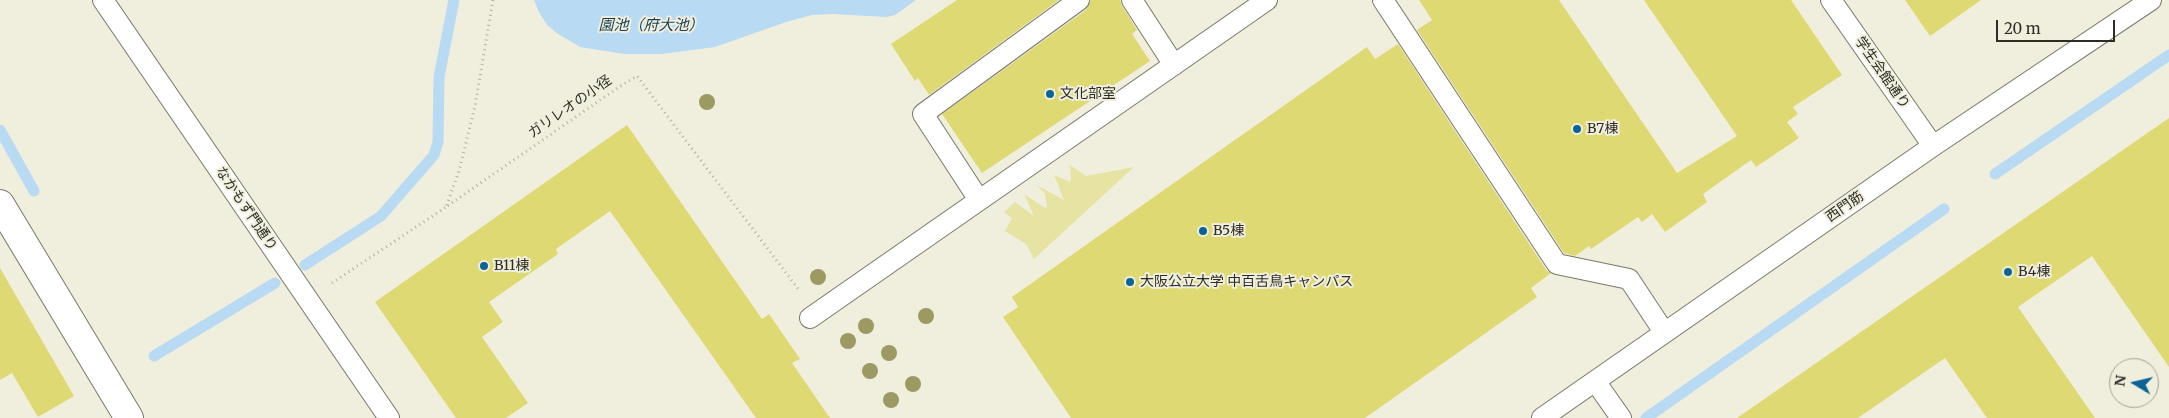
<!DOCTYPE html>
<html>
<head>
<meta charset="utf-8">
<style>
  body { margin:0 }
  #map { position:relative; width:2169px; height:418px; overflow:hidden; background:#f0efdd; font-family:Merriweather,serif }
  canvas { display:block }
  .north { position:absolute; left:2109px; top:358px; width:50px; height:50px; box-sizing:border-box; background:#f0efdd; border:1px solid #a2a194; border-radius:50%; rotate:279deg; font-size:14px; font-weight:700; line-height:20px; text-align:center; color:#2d2d26 }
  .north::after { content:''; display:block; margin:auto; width:18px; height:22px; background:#0b6495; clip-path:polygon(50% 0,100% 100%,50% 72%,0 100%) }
  .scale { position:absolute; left:1996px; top:20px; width:119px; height:22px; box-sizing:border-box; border:2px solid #2d2d26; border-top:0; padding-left:6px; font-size:15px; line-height:18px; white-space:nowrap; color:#2d2d26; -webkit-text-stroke:4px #f0efdd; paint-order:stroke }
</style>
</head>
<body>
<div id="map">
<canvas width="2169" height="418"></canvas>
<div class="north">N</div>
<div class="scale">20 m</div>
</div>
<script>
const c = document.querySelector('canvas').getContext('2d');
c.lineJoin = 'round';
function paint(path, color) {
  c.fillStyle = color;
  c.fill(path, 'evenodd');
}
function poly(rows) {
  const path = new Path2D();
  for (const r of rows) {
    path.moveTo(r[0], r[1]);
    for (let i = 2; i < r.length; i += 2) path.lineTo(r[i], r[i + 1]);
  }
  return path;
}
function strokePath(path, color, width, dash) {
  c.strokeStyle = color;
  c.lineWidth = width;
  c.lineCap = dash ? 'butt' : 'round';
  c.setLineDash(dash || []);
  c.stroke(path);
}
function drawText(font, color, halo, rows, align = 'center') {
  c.font = font + ' Merriweather,"Noto Sans JP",serif';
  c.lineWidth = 4;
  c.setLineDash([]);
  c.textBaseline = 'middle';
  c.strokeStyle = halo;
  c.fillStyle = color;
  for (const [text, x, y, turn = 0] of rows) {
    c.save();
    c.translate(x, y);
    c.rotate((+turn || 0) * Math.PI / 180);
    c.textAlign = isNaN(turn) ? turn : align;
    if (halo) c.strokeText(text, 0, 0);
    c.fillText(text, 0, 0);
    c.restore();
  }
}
paint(poly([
  [1070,165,1086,176,1134,167,1034,259,1026,244,1005,231,1012,218,1004,212,1015,202,1034,216,1024,194,1047,209,1045,194,1037,185,1064,200,1054,175,1071,182]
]), '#e7e4a3');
paint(poly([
  [534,0,916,0,895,15,887,17,833,14,812,15,786,22,715,47,662,54,624,54,580,47,558,34,547,25,539,12]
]), '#b8daf3');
strokePath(poly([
  [0,130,34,191],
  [1995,174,2169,55],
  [305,265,381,216,434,155,438,142,439,77,454,0],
  [154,356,275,283],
  [1646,418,1944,209]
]), '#b8daf3', 11);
paint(poly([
  [957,0,1059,0,929,95,918,78,915,81,891,44],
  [1091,0,1120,0,1122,6,1137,30,1132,34,1150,61,982,173,942,114,1086,10],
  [1419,0,1559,0,1677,173,1737,136,1644,0,1791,0,1842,75,1793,107,1798,114,1787,122,1799,138,1756,167,1751,160,1703,194,1707,202,1665,232,1652,214,1642,222,1638,217,1591,249,1589,246,1575,256,1564,253,1417,30,1432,20],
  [1905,0,1981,0,1930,36],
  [1398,44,1547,271,1551,273,1531,288,1537,297,1365,418,1071,418,1003,317,1018,307,1012,297,1367,47,1375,59],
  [2169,118,2169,367,2092,256,2018,307,2095,418,1987,418,1945,358,1858,418,1737,418],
  [627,125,762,319,769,314,800,359,792,363,830,418,756,418,610,211,556,249,558,254,489,302,503,322,482,337,528,403,506,418,456,418,375,302],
  [0,268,74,396,38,417,12,373,0,380]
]), '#ded973');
const service = poly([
  [103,0,389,418],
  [1132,0,1174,65],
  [1383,0,1557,264,1629,279,1664,332],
  [1831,0,1933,146],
  [979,200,923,114,1079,0],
  [810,318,1267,0],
  [1595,381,1621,418],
  [1542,418,1933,146,2151,0]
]);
const tertiary = poly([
  [0,204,129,418]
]);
strokePath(service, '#7a7969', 22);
strokePath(tertiary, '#7a7969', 30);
strokePath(poly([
  [493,0,475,106,459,171,446,207,619,87,637,76,799,290],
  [332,283,446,207]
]), '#b2b1a3', 3, [1, 4]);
strokePath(service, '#fff', 20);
strokePath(tertiary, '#fff', 28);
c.fillStyle = '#9c9963';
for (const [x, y] of [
  [707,102],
  [818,277],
  [926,316],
  [866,326],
  [848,341],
  [889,353],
  [870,371],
  [913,384],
  [891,400]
]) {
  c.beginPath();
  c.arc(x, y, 8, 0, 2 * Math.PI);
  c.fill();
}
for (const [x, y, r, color] of [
  [1050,94,5,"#0b6495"],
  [1577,129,5,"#0b6495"],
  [1203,231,5,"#0b6495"],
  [484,266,5,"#0b6495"],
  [2008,272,5,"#0b6495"],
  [1130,282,5,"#0b6495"]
]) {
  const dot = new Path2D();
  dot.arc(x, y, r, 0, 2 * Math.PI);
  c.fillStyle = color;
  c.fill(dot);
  strokePath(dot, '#f0efdd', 2);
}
drawText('14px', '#2d2d26', '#f0efdd', [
  ["学生会館通り",1882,73,55],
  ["ガリレオの小径",570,107,-35],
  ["西門筋",1845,207,-35],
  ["なかもず門通り",246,209,56]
]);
drawText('14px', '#2d2d26', '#f0efdd', [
  ["文化部室",1060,94],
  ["B7棟",1587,129],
  ["B5棟",1213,231],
  ["B11棟",494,266],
  ["B4棟",2018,272],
  ["大阪公立大学 中百舌鳥キャンパス",1140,282]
], 'left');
drawText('italic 15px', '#183e57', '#f0efdd', [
  ["園池（府大池）",651,26]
]);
</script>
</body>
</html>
